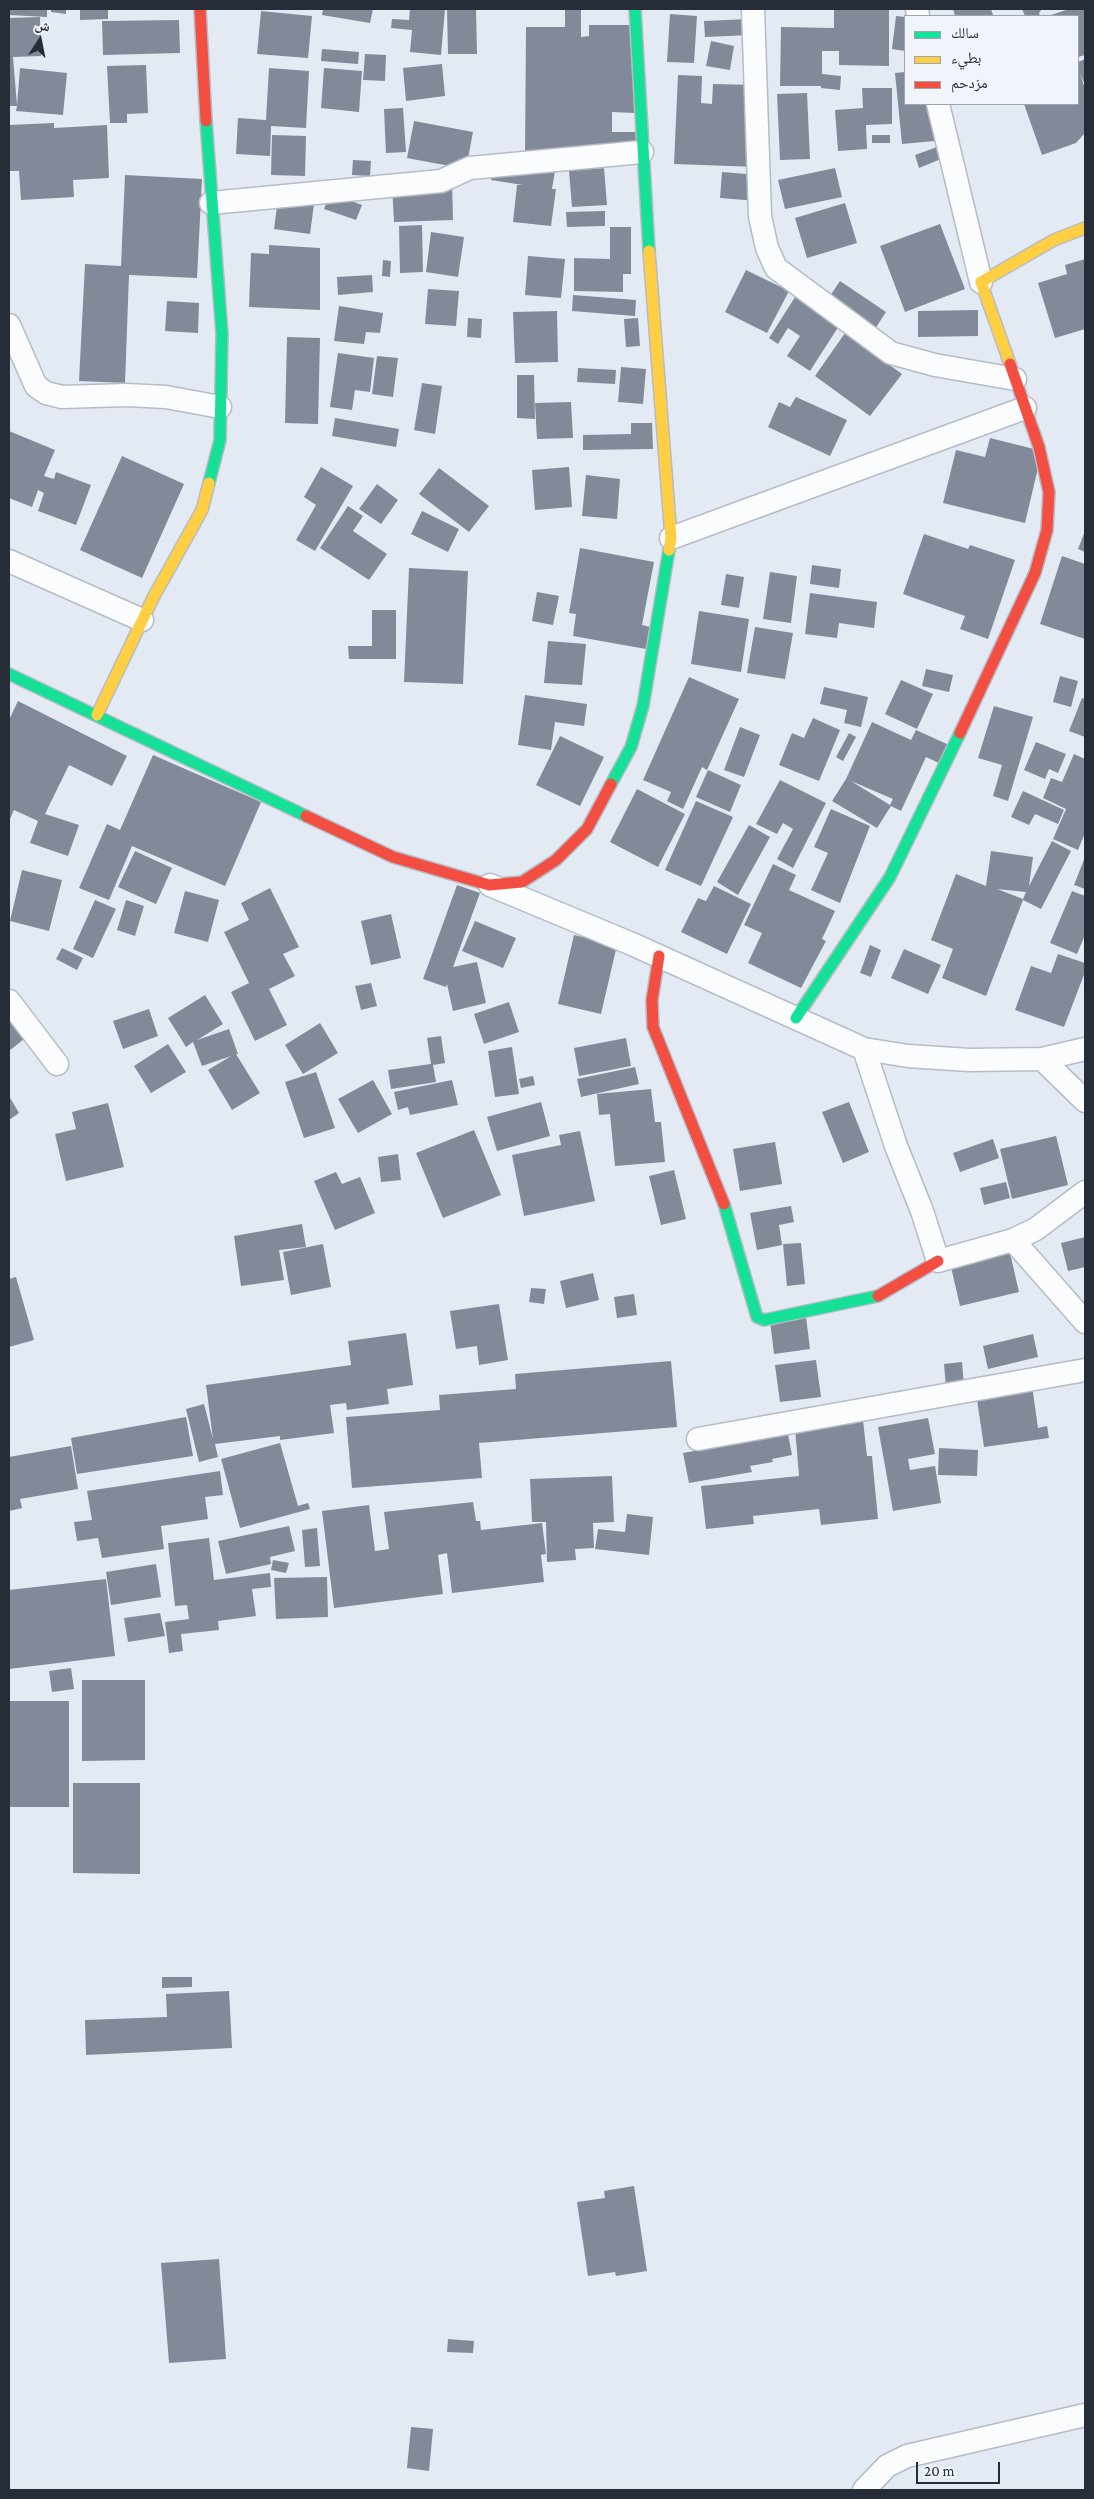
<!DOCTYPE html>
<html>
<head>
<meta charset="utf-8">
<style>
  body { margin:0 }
  #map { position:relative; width:1094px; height:2499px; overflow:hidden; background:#e4eaf4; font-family:"Crimson Pro","Noto Naskh Arabic",serif }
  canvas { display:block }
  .frame { position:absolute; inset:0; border:10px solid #262d39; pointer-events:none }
  .legend { position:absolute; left:904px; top:15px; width:175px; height:90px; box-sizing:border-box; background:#f1f5fb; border:1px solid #a0a5ad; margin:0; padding:6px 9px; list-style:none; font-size:15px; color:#262d39 }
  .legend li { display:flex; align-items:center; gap:10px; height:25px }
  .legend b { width:25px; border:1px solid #a0a5ad }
  .north { position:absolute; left:15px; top:15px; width:50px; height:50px; -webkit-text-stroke:4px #f1f5fb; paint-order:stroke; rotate:11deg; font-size:14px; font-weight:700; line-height:20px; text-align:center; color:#262d39 }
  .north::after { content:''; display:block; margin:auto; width:18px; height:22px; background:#262d39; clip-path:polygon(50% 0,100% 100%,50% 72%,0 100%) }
  .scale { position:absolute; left:916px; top:2462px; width:84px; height:22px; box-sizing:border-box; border:2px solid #262d39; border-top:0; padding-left:6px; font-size:15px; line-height:18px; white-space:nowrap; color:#262d39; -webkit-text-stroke:4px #f1f5fb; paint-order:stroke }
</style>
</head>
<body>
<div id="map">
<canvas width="1094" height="2499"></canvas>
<div class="frame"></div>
<ul class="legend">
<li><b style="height:6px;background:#16e098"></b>سالك</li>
<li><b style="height:6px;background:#ffcf43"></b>بطيء</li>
<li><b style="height:6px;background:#f24e42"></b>مزدحم</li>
</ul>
<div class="north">ش</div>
<div class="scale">20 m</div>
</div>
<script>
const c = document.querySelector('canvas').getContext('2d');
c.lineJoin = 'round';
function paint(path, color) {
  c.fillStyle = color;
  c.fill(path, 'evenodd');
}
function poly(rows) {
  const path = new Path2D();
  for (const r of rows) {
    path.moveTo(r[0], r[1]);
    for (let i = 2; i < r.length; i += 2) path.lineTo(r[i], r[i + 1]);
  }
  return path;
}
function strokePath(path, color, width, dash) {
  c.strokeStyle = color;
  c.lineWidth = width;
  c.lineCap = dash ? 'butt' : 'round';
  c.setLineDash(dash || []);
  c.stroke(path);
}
paint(poly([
  [9,9,47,9,47,17,9,15],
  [51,9,66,9,66,14,51,12],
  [80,9,108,9,108,19,80,20],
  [323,9,373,9,370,23,322,15],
  [410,9,445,9,441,55,410,52,412,30,391,28,392,19,409,20],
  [447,9,476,9,477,54,448,54],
  [565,9,581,9,581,37,589,36,589,25,635,25,635,113,612,112,612,132,637,132,637,146,525,156,526,27,565,27],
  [834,9,889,9,889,66,839,65,839,51,822,51,822,79,822,74,841,76,840,90,821,88,821,86,780,86,781,27,834,28],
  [953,9,991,9,993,15,955,16],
  [1022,9,1042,9,1039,13,1040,16,1025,16],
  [1069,9,1085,9,1085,55,1078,57,1078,16,1048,16],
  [261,11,312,16,308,58,257,54],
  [670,14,697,16,694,63,667,62],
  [896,16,905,17,905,51,892,49],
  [40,17,41,56,13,57,17,105,20,68,67,73,63,115,16,111,17,106,9,106,9,18],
  [749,19,750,35,705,37,704,21],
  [179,20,180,53,103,55,102,21],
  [711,41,734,46,730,70,706,66],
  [322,49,359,52,358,64,321,61],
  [365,54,386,55,385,81,363,80],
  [1085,59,1085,85,1080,73,1085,89,1085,133,1076,143,1042,155,1024,104,1078,104,1078,62],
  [442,64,445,96,406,101,403,68],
  [146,65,148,113,127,114,127,123,110,123,107,66],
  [269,68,309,71,306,128,271,126,270,156,236,154,238,118,266,120],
  [324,68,362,71,359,112,321,108],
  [905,72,905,104,927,104,929,120,933,120,935,141,902,144,895,73],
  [678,75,702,76,701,103,712,104,713,84,756,85,757,167,674,164],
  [862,88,892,88,892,124,866,125,867,149,838,151,835,110,863,108],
  [807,93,810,159,780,160,777,94],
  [403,108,406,152,386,153,384,109],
  [414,121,473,132,466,169,407,158],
  [54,123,54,128,107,125,109,178,73,180,74,197,21,200,19,171,9,171,9,125],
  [272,135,306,136,305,176,271,175],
  [872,135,890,135,890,143,872,143],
  [937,147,941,159,919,168,915,155],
  [495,155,556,165,552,189,556,189,551,226,513,222,517,185,523,185,491,180],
  [353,160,371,161,370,176,352,175],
  [604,168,607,205,572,207,569,171],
  [835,168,842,197,785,209,778,180],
  [722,172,759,175,757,201,720,198],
  [125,175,202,179,197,278,129,275,125,383,79,381,85,264,121,266],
  [452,182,453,220,394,222,392,184],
  [330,193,362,205,356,220,324,209],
  [278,199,314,204,310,234,274,229],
  [845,203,857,243,807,258,795,218],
  [605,211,605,226,567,227,566,212],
  [940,224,965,289,905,312,880,246],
  [422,225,423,272,400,273,399,226],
  [610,227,631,227,631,274,623,274,623,292,574,291,574,258,610,259],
  [431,232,464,237,458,277,426,272],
  [269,245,320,248,320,310,249,307,251,253,269,254],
  [528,256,565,259,561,298,525,295],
  [1085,259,1085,329,1055,338,1038,283,1067,274,1065,265],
  [383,260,391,261,390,277,382,276],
  [746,270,789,291,767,333,725,312],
  [372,275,373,292,338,295,337,277],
  [840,281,886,312,871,335,844,318,810,371,787,356,800,336,788,328,778,344,769,338,804,283,828,299],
  [428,289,459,291,456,326,425,324],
  [573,295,636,300,635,316,572,311],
  [167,301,199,303,198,333,165,331],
  [339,306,383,313,380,333,366,332,364,344,334,341],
  [978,310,978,336,918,337,918,311],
  [557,311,558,362,515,363,513,312],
  [468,318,482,319,481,338,467,337],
  [638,318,640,346,626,347,624,319],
  [845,333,902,374,870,416,815,376],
  [287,337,320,338,318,424,285,423],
  [338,353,374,358,370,392,355,390,352,410,330,407],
  [377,356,398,358,393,397,372,394],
  [621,367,646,369,643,404,618,402],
  [578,368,616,370,615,384,577,382],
  [517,375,534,375,535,419,517,418],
  [422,383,442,386,435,434,414,430],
  [796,397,847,420,830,456,768,427,779,402,790,407],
  [571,402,573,438,537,439,535,403],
  [335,418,399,429,396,447,332,436],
  [631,423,652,423,653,449,583,450,583,435,631,434],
  [9,431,55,450,44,476,54,479,56,472,91,485,76,525,38,511,44,493,38,490,32,507,9,498],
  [990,438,1042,451,1025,523,943,503,956,450,985,457],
  [122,456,184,484,142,578,80,550],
  [321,467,353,486,315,551,296,540,316,505,304,497],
  [569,467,572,507,535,510,532,470],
  [439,468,489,506,469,532,419,494],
  [586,475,620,479,617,519,582,516],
  [377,484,398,500,381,524,359,509],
  [348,506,363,516,353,531,387,554,369,580,320,548],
  [422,511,459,529,448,552,411,534],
  [1085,531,1085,552,1078,549],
  [924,534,968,549,970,545,1015,560,988,639,960,629,965,616,903,594],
  [580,548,654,562,642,625,650,627,646,649,573,636,576,614,569,613],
  [1062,556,1085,564,1085,639,1040,624],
  [812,565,841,569,839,588,810,584],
  [409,568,468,571,463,684,404,682],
  [770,572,797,576,791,623,763,619],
  [726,574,744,577,739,608,721,605],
  [537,592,559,596,553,625,532,621],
  [810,593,877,602,874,628,839,623,837,638,805,634],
  [372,610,396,610,396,659,349,659,348,646,372,646],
  [699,611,749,619,741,672,691,664],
  [755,627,793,633,785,679,747,673],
  [548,641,586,644,582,685,544,683],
  [926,669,953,675,949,692,922,686],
  [1060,676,1078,681,1071,707,1053,702],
  [689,677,739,699,707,770,702,767,683,809,667,801,671,792,643,780],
  [901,680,933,694,917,729,885,714],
  [824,687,868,697,861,727,844,723,847,710,820,704],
  [525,695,587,704,584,726,555,722,551,750,518,745],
  [1082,698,1085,699,1085,737,1069,731],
  [18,701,127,756,112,786,69,765,45,814,79,825,68,856,30,843,38,821,14,810,9,821,9,720],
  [994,706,1033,717,1008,801,993,796,1002,765,978,758],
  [813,718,840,730,819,781,779,765,792,733,804,738],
  [872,722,911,740,916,730,949,745,941,764,926,757,901,811,891,806,877,828,832,801,846,779],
  [851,781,893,799,890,805],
  [740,727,760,735,744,777,724,770],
  [849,733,856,737,843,761,836,757],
  [560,736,604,757,580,806,536,785],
  [1036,742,1066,754,1058,773,1049,769,1045,779,1024,770],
  [1074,754,1085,759,1085,833,1078,850,1053,839,1066,809,1043,798,1051,778,1062,782],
  [153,755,261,802,225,886,132,846,109,900,79,888,107,824,120,830],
  [708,770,741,785,730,812,696,797],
  [780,780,826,803,793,868,777,859,793,829,783,823,777,834,756,824],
  [637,789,685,814,658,867,610,842],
  [1023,791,1064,810,1058,824,1035,814,1029,825,1011,817],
  [696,801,733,817,701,886,665,870],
  [831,809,870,826,840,903,811,890,828,853,814,847],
  [749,825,770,837,738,895,717,882],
  [1052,841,1071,851,1041,909,1023,900,986,996,942,978,953,949,931,940,956,874,986,886,991,851,1033,857,1029,886],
  [997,889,1026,892,1023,899],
  [135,851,172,868,156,904,118,887],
  [1085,857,1085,889,1074,885],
  [773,864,796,875,789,890,835,911,822,939,826,941,801,988,748,963,762,933,744,925],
  [22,870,62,880,49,931,10,921],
  [457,885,480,893,453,967,477,962,486,1003,453,1011,447,984,446,987,423,979],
  [714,886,751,904,727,954,681,932,698,898,706,901],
  [270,888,299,947,283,954,295,976,269,989,287,1025,255,1041,231,992,249,983,224,932,249,920,241,903],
  [185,891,219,900,208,942,174,933],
  [1072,891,1085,896,1085,935,1077,954,1050,943],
  [95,900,116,909,93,958,73,949],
  [126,900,144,906,135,936,117,930],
  [391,914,401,958,371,965,361,921],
  [475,921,516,938,503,968,462,951],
  [574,935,617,945,601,1014,558,1004],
  [870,945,881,950,871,977,860,973],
  [62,948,83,958,77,970,56,959],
  [904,949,941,965,928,994,891,978],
  [1058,954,1085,963,1085,972,1064,1027,1015,1010,1031,966,1051,973],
  [371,983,377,1006,361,1010,355,986],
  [205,995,223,1024,197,1040,229,1029,238,1054,236,1054,260,1093,232,1110,208,1070,231,1056,202,1066,193,1042,186,1047,168,1018],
  [9,999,34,1031,9,1051],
  [509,1002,519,1032,484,1044,474,1014],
  [149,1009,158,1036,123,1049,113,1021],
  [320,1023,338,1053,303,1074,285,1045],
  [441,1036,445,1063,433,1065,436,1082,391,1089,388,1070,431,1064,427,1038],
  [626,1038,631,1066,579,1076,574,1048],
  [168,1044,186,1072,151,1093,134,1066],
  [512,1047,519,1094,495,1097,488,1051],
  [635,1067,639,1084,581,1097,577,1079],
  [316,1072,335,1128,304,1138,285,1082],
  [533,1076,535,1085,521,1088,519,1079],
  [373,1080,392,1114,358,1133,338,1099],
  [452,1080,458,1105,410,1115,408,1107,398,1110,394,1092],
  [651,1089,655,1122,661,1122,665,1162,615,1166,610,1114,599,1115,597,1094],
  [9,1096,19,1113,9,1120],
  [541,1102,550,1136,497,1151,487,1117],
  [849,1102,869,1152,843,1163,822,1112],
  [108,1103,124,1167,66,1181,55,1134,76,1129,72,1112],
  [474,1130,501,1195,443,1218,416,1153],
  [580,1131,595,1201,524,1216,512,1155,561,1145,559,1135],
  [1056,1136,1068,1185,1012,1199,1000,1149],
  [993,1139,999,1158,960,1172,953,1153],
  [775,1142,782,1184,740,1191,733,1149],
  [398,1154,401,1180,381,1182,378,1157],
  [674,1170,686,1219,661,1225,649,1176],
  [336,1172,342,1184,360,1177,375,1213,335,1230,314,1181],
  [1006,1182,1010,1198,984,1205,980,1188],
  [791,1206,794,1222,779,1225,782,1245,757,1250,750,1213],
  [302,1224,306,1247,279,1250,284,1280,241,1286,234,1236],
  [1085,1237,1085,1267,1068,1271,1061,1243],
  [801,1243,805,1284,787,1286,783,1244],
  [323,1244,331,1287,291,1295,283,1252],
  [1010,1253,1019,1292,960,1306,951,1267],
  [593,1273,599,1300,566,1308,560,1281],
  [16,1277,34,1340,9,1347,9,1279],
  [531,1288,546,1289,544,1304,529,1302],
  [634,1294,637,1315,617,1318,614,1297],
  [499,1304,508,1360,479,1365,477,1346,456,1349,450,1311],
  [806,1317,810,1349,774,1354,770,1321],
  [406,1333,413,1385,387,1389,389,1404,347,1410,346,1403,330,1405,334,1433,280,1440,280,1436,215,1444,218,1457,199,1462,186,1409,204,1404,213,1439,206,1385,351,1365,348,1341],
  [1033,1334,1038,1357,988,1369,983,1346],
  [816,1360,821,1397,780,1402,775,1365],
  [671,1361,677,1427,479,1443,482,1478,352,1488,346,1417,440,1410,439,1395,516,1389,515,1374],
  [962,1362,964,1386,946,1388,944,1364],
  [1032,1385,1038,1428,1047,1426,1049,1438,984,1447,976,1393],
  [186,1417,193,1456,77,1474,71,1438],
  [928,1418,935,1454,908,1459,910,1470,935,1466,941,1503,893,1511,878,1427],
  [863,1420,867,1456,872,1456,878,1519,821,1525,819,1509,753,1516,754,1524,706,1529,701,1486,799,1476,795,1428],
  [787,1429,792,1455,772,1459,773,1462,750,1466,752,1472,689,1483,683,1453,757,1440],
  [280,1443,298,1506,308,1503,310,1509,240,1528,221,1459],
  [71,1446,78,1489,20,1499,22,1508,9,1511,9,1457],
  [939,1448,978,1450,977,1476,938,1475],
  [220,1471,223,1495,205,1497,208,1519,161,1526,164,1549,102,1558,98,1538,77,1541,74,1522,92,1520,87,1491],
  [612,1476,614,1522,593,1523,594,1548,575,1549,576,1560,547,1562,546,1522,532,1522,530,1479],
  [473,1502,476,1521,480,1521,481,1530,542,1523,546,1554,541,1555,544,1582,452,1593,447,1553,438,1555,443,1594,334,1608,322,1511,369,1505,375,1551,389,1549,384,1512],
  [627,1514,653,1517,649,1555,595,1549,598,1529,625,1532],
  [289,1526,295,1551,270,1557,271,1564,226,1574,218,1541],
  [317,1528,320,1566,305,1567,302,1530],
  [209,1538,214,1580,270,1573,271,1587,252,1589,256,1616,218,1621,219,1630,181,1634,183,1651,169,1653,165,1622,189,1619,187,1605,175,1606,168,1543],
  [273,1560,289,1563,286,1573,271,1570],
  [156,1564,161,1597,111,1605,106,1572],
  [327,1577,328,1617,276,1619,274,1578],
  [106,1579,115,1656,9,1669,9,1590],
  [160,1613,165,1636,128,1642,124,1618],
  [71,1668,74,1689,52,1692,49,1671],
  [82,1680,145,1680,145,1760,82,1761],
  [9,1701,69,1701,69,1807,9,1807],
  [73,1783,140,1783,140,1874,73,1873],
  [162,1977,192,1977,192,1987,162,1988],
  [229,1991,232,2048,86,2055,85,2020,167,2017,166,1994],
  [634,2186,647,2271,616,2276,615,2272,588,2276,577,2202,605,2198,604,2191],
  [219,2259,226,2359,169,2363,161,2263],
  [448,2339,474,2341,473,2353,447,2352],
  [411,2427,433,2429,429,2471,407,2468]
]), '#828a99');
const street = poly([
  [753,9,760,216,767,248,776,268,891,353,935,365,1015,379],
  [917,9,918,16],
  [938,104,981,282],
  [211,203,441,181,470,168,642,152],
  [9,325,36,386,46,393,62,397,126,395,166,397,220,407],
  [671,538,1025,408],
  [9,561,142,620],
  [490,885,632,944,864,1049,908,1056,969,1060,1042,1059,1085,1049],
  [9,1001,57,1064],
  [864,1049,896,1146,922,1211,938,1261,1013,1240,1036,1229,1085,1192],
  [1042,1059,1085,1101],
  [1013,1240,1085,1322],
  [698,1439,1085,1370],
  [864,2490,887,2466,907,2456,1085,2415]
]);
const fast = poly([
  [635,9,649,251],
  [206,121,222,334,220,440,209,483],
  [9,674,306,816],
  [611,784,631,747,643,706,669,550],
  [796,1018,890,877,960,733],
  [724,1204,757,1317,764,1320,878,1296]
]);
const slow = poly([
  [649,251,671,538,669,550],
  [1010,364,981,282,1054,240,1085,228],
  [97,715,153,598,202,510,209,483]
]);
const jam = poly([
  [200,9,206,121],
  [960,733,1035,573,1047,530,1049,492,1039,447,1010,364],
  [306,816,393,857,489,885,522,882,556,860,587,829,611,784],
  [659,956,652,1000,653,1027,724,1204],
  [878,1296,938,1261]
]);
strokePath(street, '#b6bcc6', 25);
strokePath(fast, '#b6bcc6', 14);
strokePath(slow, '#b6bcc6', 14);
strokePath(jam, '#b6bcc6', 14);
strokePath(street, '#fbfcfd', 22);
strokePath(fast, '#16e098', 11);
strokePath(slow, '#ffcf43', 11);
strokePath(jam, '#f24e42', 11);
</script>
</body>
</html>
